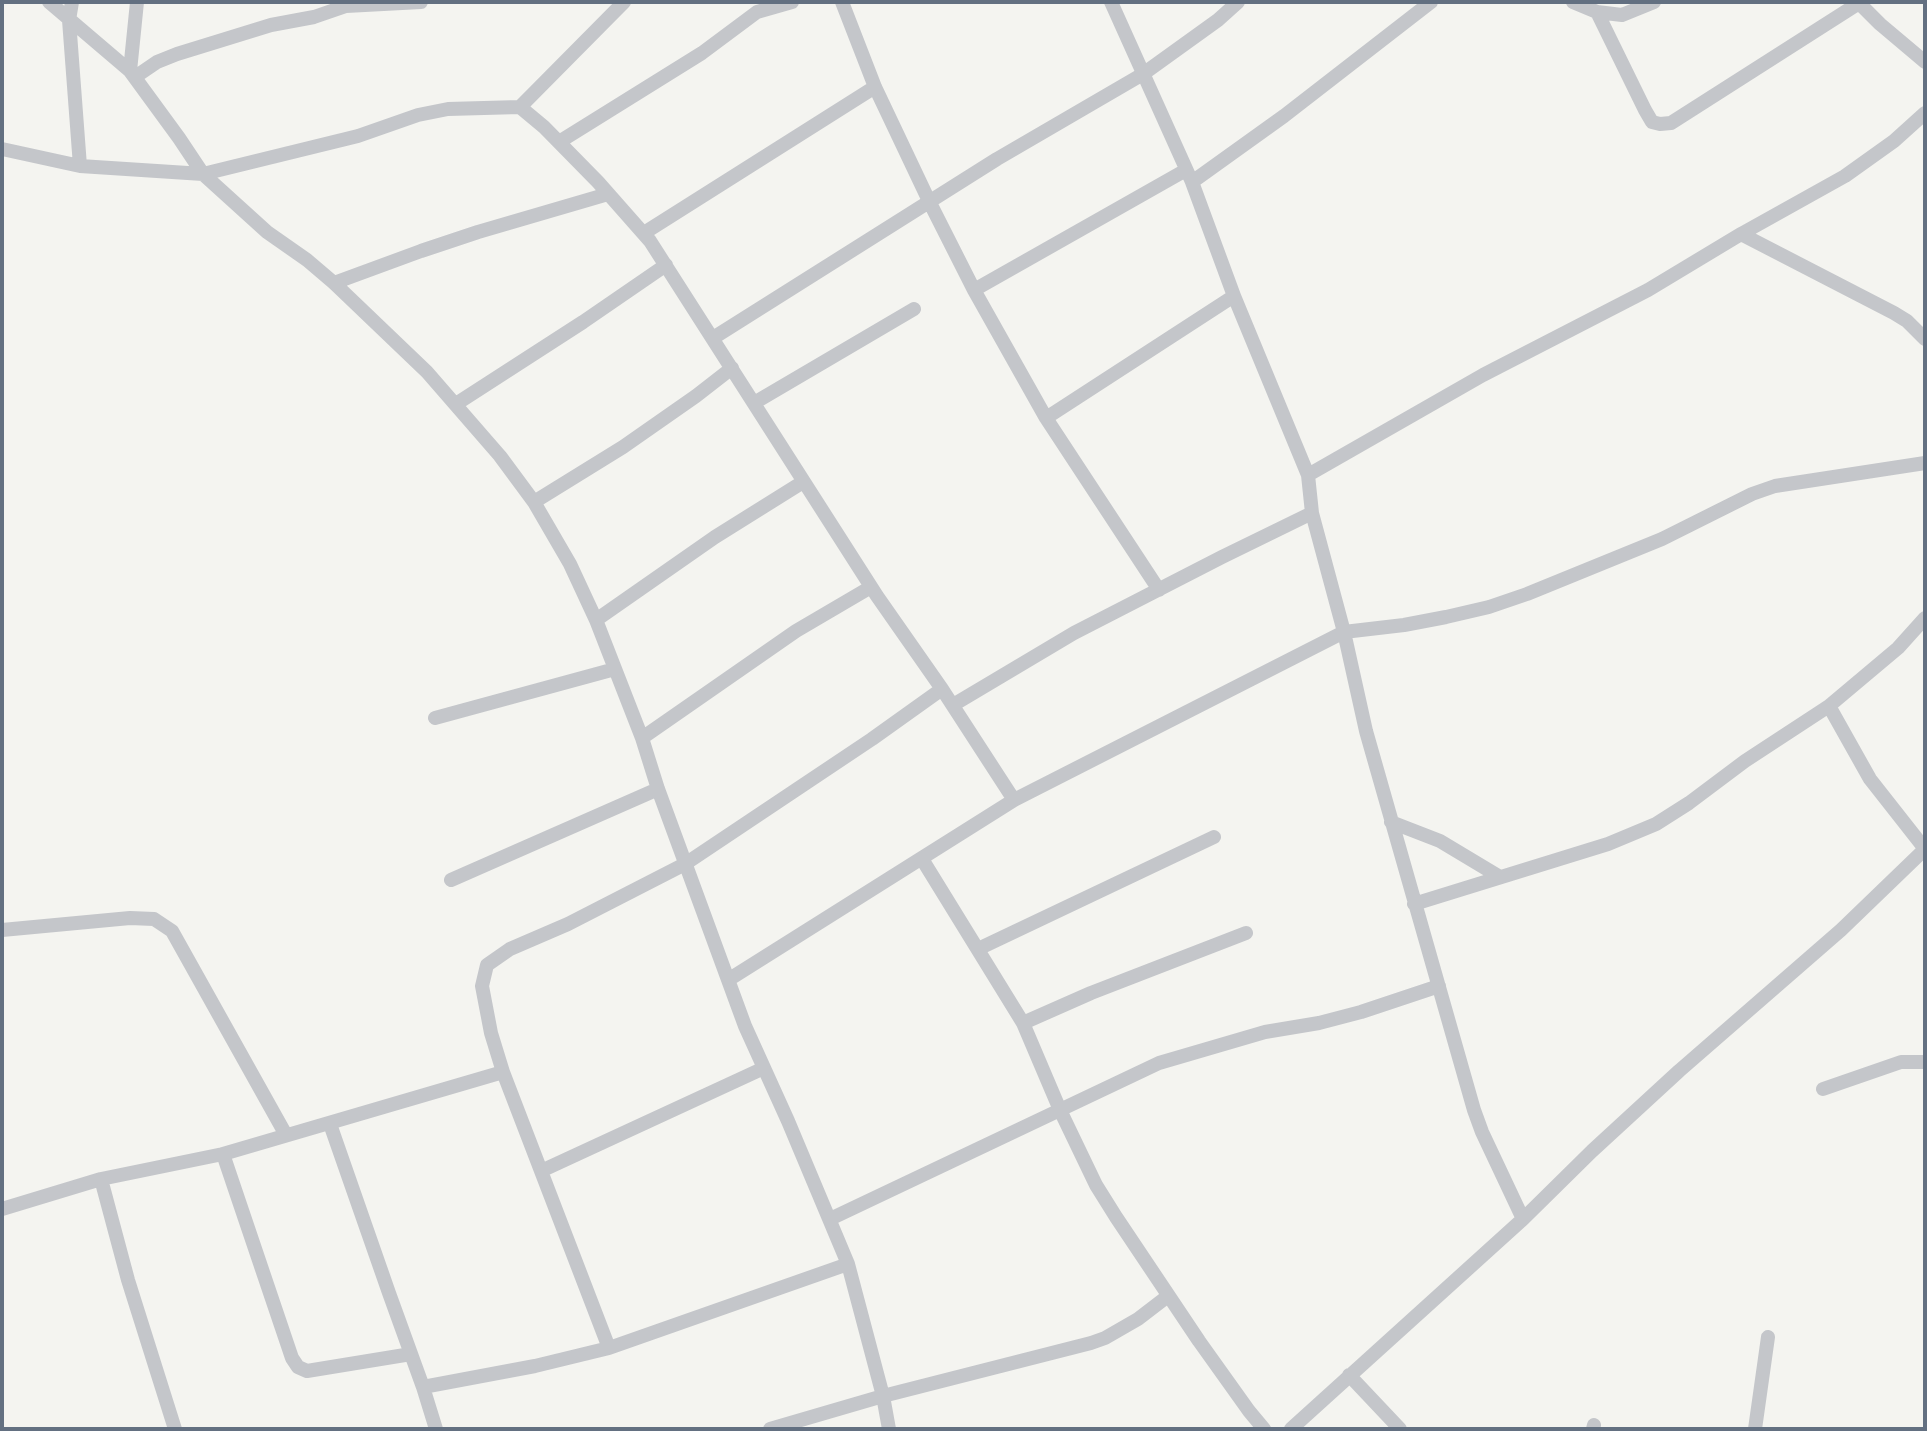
<!DOCTYPE html>
<html>
<head>
<meta charset="utf-8">
<style>
  body { margin:0 }
  #map { position:relative; width:1927px; height:1431px; overflow:hidden; background:#f4f4f0; font-family:"Asap Condensed",sans-serif }
  canvas { display:block }
  .frame { position:absolute; inset:0; border:4px solid #637081; pointer-events:none }
</style>
</head>
<body>
<div id="map">
<canvas width="1927" height="1431"></canvas>
<div class="frame"></div>
</div>
<script>
const c = document.querySelector('canvas').getContext('2d');
c.lineJoin = 'round';
function poly(rows) {
  const path = new Path2D();
  for (const r of rows) {
    path.moveTo(r[0], r[1]);
    for (let i = 2; i < r.length; i += 2) path.lineTo(r[i], r[i + 1]);
  }
  return path;
}
function strokePath(path, color, width, dash) {
  c.strokeStyle = color;
  c.lineWidth = width;
  c.lineCap = dash ? 'butt' : 'round';
  c.setLineDash(dash || []);
  c.stroke(path);
}
strokePath(poly([
  [49,2,130,71,179,138,203,174,267,232,307,260,334,283,427,372,500,456,534,502,570,564,596,620,642,738,658,789,745,1026,788,1121,848,1264,883,1396,889,1429],
  [72,2,69,20,80,166],
  [842,2,875,87,930,203,974,290,1046,418,1159,590],
  [1111,2,1192,182,1234,296,1308,475,1312,513,1344,632,1366,731,1474,1110,1482,1132,1523,1219],
  [1573,2,1597,12,1622,15,1654,2],
  [1858,2,1880,24,1925,62],
  [1597,12,1645,110,1652,122,1660,124,1671,123,1859,3],
  [130,71,137,2],
  [135,77,157,62,177,54,271,25,314,17,346,6,421,2],
  [520,107,624,2],
  [559,142,702,53,757,12,792,2],
  [2,149,80,166,203,174,358,136,418,115,448,109,520,107,544,127,598,182,650,241,877,596,942,689,1014,800],
  [1192,182,1284,116,1431,2],
  [644,233,875,87],
  [1741,234,1894,313,1907,321,1925,339],
  [334,283,421,251,478,232,608,194],
  [974,290,1186,170],
  [713,338,997,159,1143,74,1218,20,1238,2],
  [754,403,914,309],
  [456,404,583,322,666,265],
  [1046,418,1234,296],
  [1308,475,1483,375,1648,290,1741,234,1845,176,1894,141,1925,113],
  [534,502,623,447,696,396,732,368],
  [596,620,715,537,803,482],
  [953,705,1074,633,1222,557,1312,513],
  [1829,706,1870,779,1925,849],
  [435,718,615,669],
  [642,738,796,631,871,587],
  [1391,822,1440,841,1500,877],
  [922,859,1023,1023,1060,1110,1096,1185,1116,1217,1199,1341,1249,1411,1264,1429],
  [451,880,658,789],
  [1414,904,1608,844,1656,824,1689,803,1745,761,1829,706,1898,648,1925,618],
  [2,930,130,918,154,919,172,931,286,1135],
  [978,949,1214,837],
  [728,980,1014,800,1344,632,1404,625,1446,617,1489,607,1527,594,1662,539,1752,494,1775,486,1925,463],
  [1023,1023,1091,993,1246,933],
  [1823,1089,1901,1062,1925,1062],
  [330,1124,389,1293,423,1387,436,1429],
  [223,1154,292,1358,298,1367,307,1371,411,1354],
  [541,1171,764,1068],
  [101,1179,128,1280,175,1429],
  [2,1209,101,1179,223,1154,503,1072],
  [830,1219,1159,1063,1265,1032,1319,1023,1361,1012,1439,986],
  [609,1348,503,1072,491,1033,482,986,487,965,510,949,568,924,685,864,872,739,942,689],
  [1349,1375,1400,1429],
  [423,1387,535,1366,609,1348,848,1264],
  [770,1429,883,1396,1091,1343,1105,1338,1138,1319,1168,1296],
  [1291,1429,1523,1219,1592,1151,1679,1071,1841,930,1925,849],
  [1593,1429,1594,1425],
  [1755,1429,1768,1337]
]), '#c4c6ca', 14);
</script>
</body>
</html>
